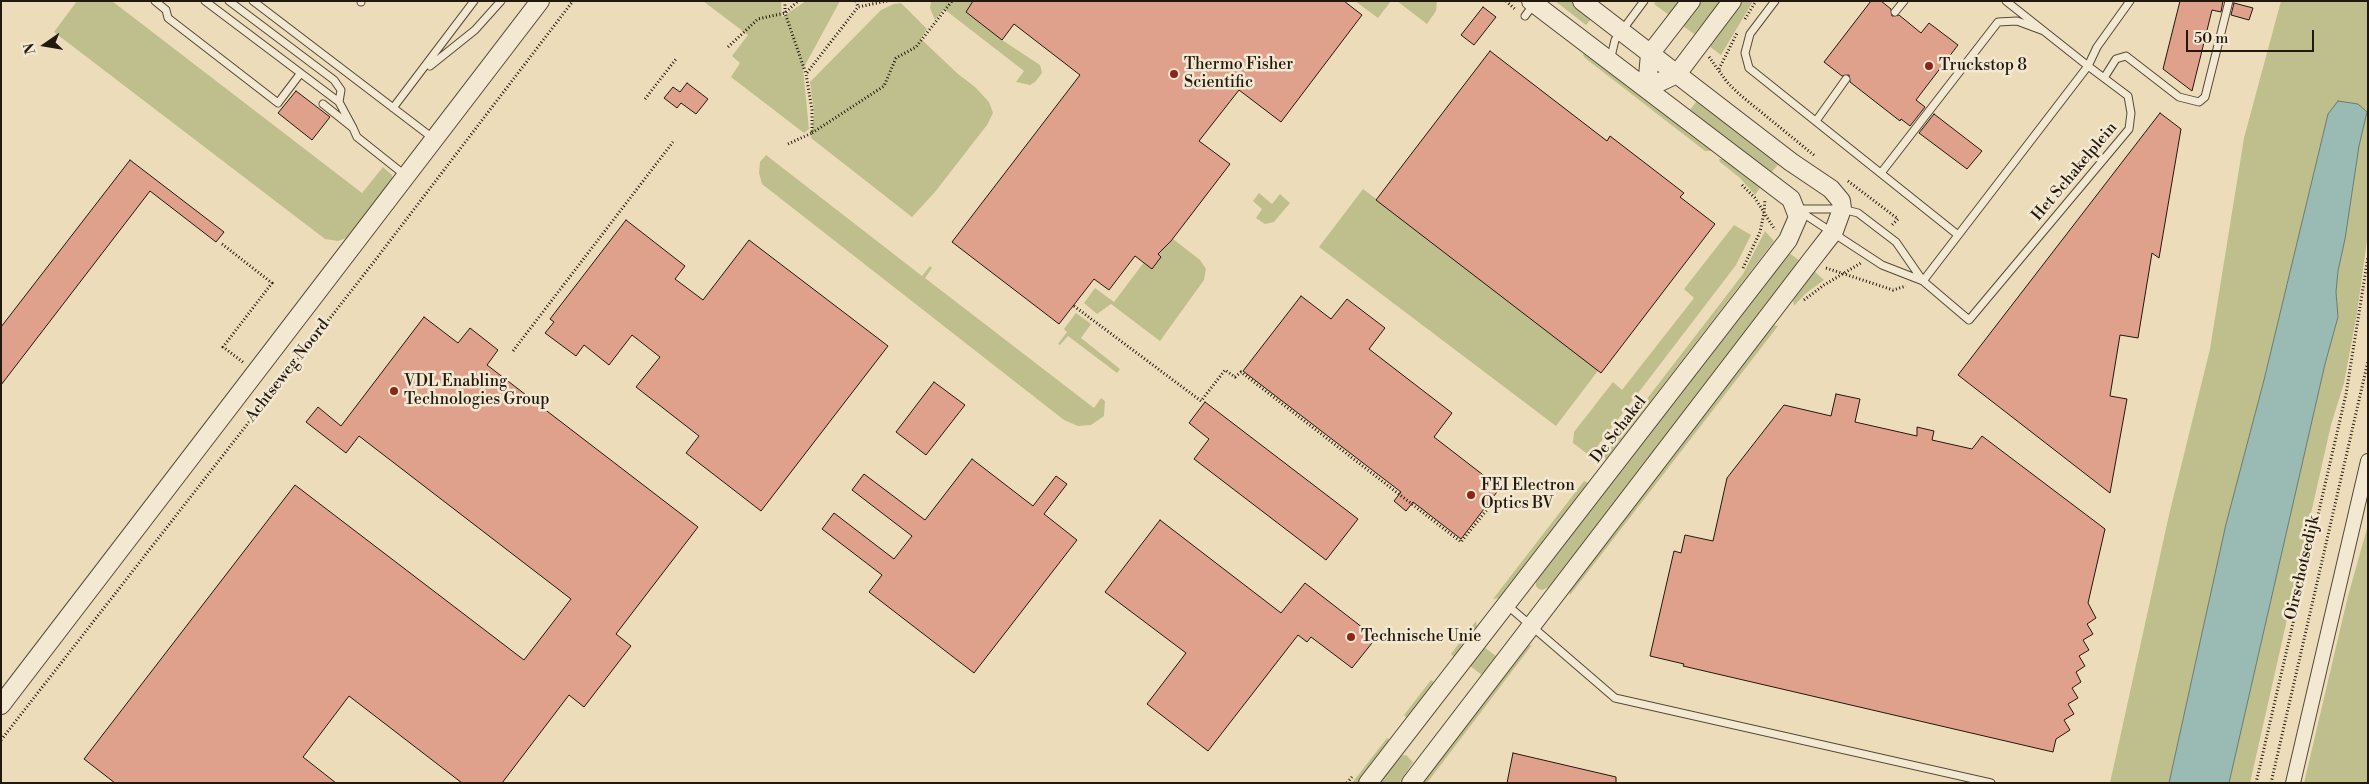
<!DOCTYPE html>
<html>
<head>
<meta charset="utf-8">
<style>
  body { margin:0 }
  #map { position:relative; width:2369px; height:784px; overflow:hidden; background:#eddcba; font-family:"Libre Bodoni",serif }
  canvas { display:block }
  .frame { position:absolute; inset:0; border:2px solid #22180d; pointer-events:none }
  .north { position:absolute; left:20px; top:20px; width:50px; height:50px; -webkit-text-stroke:4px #f3e8d2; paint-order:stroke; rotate:257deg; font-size:14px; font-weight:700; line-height:20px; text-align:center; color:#22180d }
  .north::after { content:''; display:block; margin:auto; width:18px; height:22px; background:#22180d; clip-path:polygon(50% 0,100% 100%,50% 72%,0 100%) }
  .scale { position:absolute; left:2186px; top:30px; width:128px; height:22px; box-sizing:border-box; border:2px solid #22180d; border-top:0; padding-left:6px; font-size:15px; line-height:18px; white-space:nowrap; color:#22180d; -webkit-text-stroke:4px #f3e8d2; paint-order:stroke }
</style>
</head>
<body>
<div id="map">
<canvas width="2369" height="784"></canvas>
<div class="frame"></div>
<div class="north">N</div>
<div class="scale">50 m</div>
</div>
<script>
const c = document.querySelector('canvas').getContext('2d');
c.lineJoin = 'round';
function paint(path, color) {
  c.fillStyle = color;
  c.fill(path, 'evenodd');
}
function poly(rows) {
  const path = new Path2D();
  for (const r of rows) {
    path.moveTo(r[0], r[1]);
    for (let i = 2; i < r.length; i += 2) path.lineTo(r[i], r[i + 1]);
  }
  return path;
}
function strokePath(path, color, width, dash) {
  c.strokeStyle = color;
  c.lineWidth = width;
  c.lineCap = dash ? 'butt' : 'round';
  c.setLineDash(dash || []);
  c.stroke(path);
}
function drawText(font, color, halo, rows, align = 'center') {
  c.font = font + ' "Libre Bodoni",serif';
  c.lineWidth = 5;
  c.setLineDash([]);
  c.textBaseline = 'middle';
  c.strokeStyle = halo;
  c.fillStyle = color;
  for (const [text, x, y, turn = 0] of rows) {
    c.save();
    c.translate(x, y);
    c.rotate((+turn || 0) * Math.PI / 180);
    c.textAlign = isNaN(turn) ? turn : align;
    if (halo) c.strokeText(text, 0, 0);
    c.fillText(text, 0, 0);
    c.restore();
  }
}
paint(poly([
  [77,1,112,1,362,193,383,167,392,175,392,179,346,238,338,241,325,239,54,32],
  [703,1,781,1,782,17,806,1,840,1,803,69,809,129,804,133,731,77,740,63,732,56,748,35],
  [931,1,980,1,972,3,966,12,1002,40,1040,65,1042,73,1035,82,1030,85,1016,82,1024,71,944,9,935,20,930,8],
  [1355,1,1391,1,1378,18],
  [1397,1,1437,1,1436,11,1427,24],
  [1555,1,1572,1,1593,17,1586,25],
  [1656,1,1679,1,1669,15,1654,4],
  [1702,1,1721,1,1694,34,1683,26],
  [1743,1,1753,1,1721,55,1709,46],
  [2281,1,2368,1,2368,233,2357,313,2344,383,2331,425,2250,783,2229,783,2325,364,2338,317,2336,292,2338,271,2345,239,2359,146,2367,112,2328,114,2264,380,2226,524,2169,783,2110,783,2169,515,2210,349,2244,138],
  [901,3,927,29,921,39,958,74,975,87,989,102,993,113,987,125,935,192,912,217,811,138,814,113,810,82,881,10,894,4],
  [1586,48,1712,150,1712,151,1705,151,1585,58,1583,55],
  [1699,98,1781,161,1771,173,1690,110],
  [766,155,922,276,930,266,932,268,925,278,1094,408,1101,398,1105,401,1104,416,1091,425,1078,426,1064,420,762,184,759,173,760,162],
  [1719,159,1724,159,1761,186,1755,195,1740,178,1720,162],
  [1363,189,1600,368,1556,426,1319,247],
  [1259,193,1272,204,1280,194,1290,203,1274,222,1265,224,1256,218,1262,209,1253,201],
  [1734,225,1751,235,1736,265,1590,456,1573,443,1574,432,1613,382,1622,390,1694,298,1684,289],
  [1145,227,1168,244,1173,239,1200,260,1206,269,1204,280,1160,341,1111,304,1097,314,1084,303,1095,288,1114,302,1151,253],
  [1765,231,1774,241,1606,459,1603,456,1743,274],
  [1788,252,1800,261,1549,587,1542,590,1539,589,1536,586,1536,579],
  [1814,271,1824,280,1805,294,1794,306,1793,300],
  [1076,313,1091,324,1081,338,1120,369,1117,373,1068,336,1060,345,1058,344,1067,332,1064,329],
  [1773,325,1778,326,1570,595,1569,591],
  [1584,481,1588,483,1499,598,1493,599],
  [2368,525,2368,783,2304,783,2348,596],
  [1476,621,1477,627,1454,657,1451,654],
  [1532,645,1427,783,1421,783,1526,646],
  [1484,647,1496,656,1482,675,1470,666],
  [1431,680,1434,682,1407,718,1404,715],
  [1387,738,1390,740,1357,783,1352,783],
  [1406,755,1413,762,1399,783,1379,783,1400,756]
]), '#bebf8c');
const water = poly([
  [2338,101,2358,104,2367,112,2359,146,2345,239,2338,271,2336,292,2338,317,2325,364,2229,783,2169,783,2226,524,2264,380,2328,114,2338,101]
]);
paint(water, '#99bbb3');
strokePath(water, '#697a71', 1);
const building = poly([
  [973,1,1344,1,1362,15,1281,122,1239,90,1199,141,1230,164,1171,241,1158,254,1161,257,1152,269,1135,256,1109,290,1094,279,1059,324,952,242,1080,75,1014,24,1002,40,966,12,973,1],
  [1871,1,1881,1,1891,9,1892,16,1899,15,1921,33,1929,23,1958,45,1916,100,1925,107,1910,126,1901,119,1900,121,1850,82,1849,75,1842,76,1824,62,1871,1],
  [2180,1,2223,1,2221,12,2212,10,2192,91,2163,69,2180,1],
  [2234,3,2253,8,2249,20,2231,15,2234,3],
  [1483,7,1496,17,1474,45,1461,35,1483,7],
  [1490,51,1607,141,1610,136,1684,193,1680,197,1715,224,1601,373,1376,200,1490,51],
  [687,83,708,99,696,114,681,103,677,108,664,98,673,87,680,92,687,83],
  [296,91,330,117,312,140,278,113,296,91],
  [2160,113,2181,129,2159,258,2152,253,2138,338,2120,335,2110,396,2127,399,2110,493,1958,375,2160,113],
  [1934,114,1982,151,1967,169,1919,133,1934,114],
  [130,160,224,232,216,242,150,191,1,385,1,327,130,160],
  [626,220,685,266,675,279,703,300,749,240,888,346,761,511,686,453,699,436,636,387,660,357,632,335,609,365,584,345,576,356,545,333,554,322,550,319,626,220],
  [1301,296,1331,319,1347,299,1385,328,1369,349,1452,413,1434,437,1500,488,1461,539,1413,502,1406,511,1394,501,1401,492,1243,371,1301,296],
  [424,317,458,343,470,328,498,350,487,365,698,527,616,634,631,646,584,707,569,695,502,783,462,783,349,696,303,757,336,783,115,783,84,759,295,485,524,660,571,599,359,436,346,453,306,422,318,407,341,426,424,317],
  [934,382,965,405,926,455,896,432,934,382],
  [1836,394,1860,399,1855,422,1917,436,1917,427,1934,431,1932,440,1972,449,1982,436,2105,529,2088,603,2096,618,2087,624,2093,634,2083,640,2089,650,2079,656,2085,666,2076,672,2081,682,2072,688,2078,698,2068,704,2074,714,2064,720,2070,730,2056,739,2053,752,1683,666,1684,664,1650,656,1674,551,1681,553,1685,535,1713,541,1727,478,1784,405,1831,416,1836,394],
  [1205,402,1358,519,1326,560,1194,459,1209,439,1189,423,1205,402],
  [972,459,1033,506,1056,476,1067,484,1044,514,1077,540,974,673,869,592,882,575,822,529,834,513,894,559,912,536,852,490,864,474,925,520,972,459],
  [1160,520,1281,613,1305,583,1376,638,1352,668,1311,637,1307,642,1298,635,1208,751,1147,704,1186,653,1105,592,1160,520],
  [1513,753,1616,777,1616,783,1507,783,1513,753]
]);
paint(building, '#e0a18c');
strokePath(building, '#22180d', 1);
const service = poly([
  [155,1,166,10,168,18,278,103,300,74],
  [205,1,339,102,353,128],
  [229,1,334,80,341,90,339,102],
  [253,1,434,139],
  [1775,1,1750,34,1745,53,1749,68,1958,235],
  [2006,1,2088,66,2097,47,2130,1],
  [361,2,361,1],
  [1895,12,1904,1],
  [1525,16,1534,4],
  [1610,61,1615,40,1644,1],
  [430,66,475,30,501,1],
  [2104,78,2116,59,2126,56,2179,97,2199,102,2205,97,2229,1],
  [323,104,353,128,357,137,406,176],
  [393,108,474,1],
  [1816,121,1846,79],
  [1881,173,1998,22,2017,21,2044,31],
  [1797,209,1842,209,1858,213,1896,242,1923,281,1969,320,2129,129,2131,113,2128,96,2088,66,1923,281],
  [1798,210,1882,265,1923,281],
  [1507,605,1615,698,1991,783]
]);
const minor = poly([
  [2293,783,2368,461]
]);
const tertiary = poly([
  [1647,88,1677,74,1732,1],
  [1647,88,1650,54,1691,1],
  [1,705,540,1],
  [1368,783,1788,240,1798,217,1791,199,1531,1],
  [1411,783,1813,258,1834,231,1842,209,1841,201,1831,189,1791,162,1582,1]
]);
strokePath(service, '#554938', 9);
strokePath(minor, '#554938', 16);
strokePath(tertiary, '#554938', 20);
strokePath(poly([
  [785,1,785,13,806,74],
  [856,1,858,7,887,1],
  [1506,1,1516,10],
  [1745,19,1756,1],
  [728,47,758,19,785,13,798,1],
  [1709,57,1727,82,1739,94,1815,156],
  [1719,69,1737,33],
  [645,99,676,59],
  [812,133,884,86,896,58,916,47,952,1],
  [788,144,812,133,812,110,806,74,858,7],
  [1848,181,1898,219,1892,225],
  [1742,185,1755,198,1775,230],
  [222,244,272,283,223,347,244,363],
  [1743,268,1760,232,1764,213,1765,199],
  [1826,268,1893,290,1906,286],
  [1804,300,1824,285,1861,263],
  [1074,306,1201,401,1225,370,1235,377,1241,372,1461,542,1489,507,1487,505],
  [513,351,673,142],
  [1,740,373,263,573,1],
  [1347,783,1352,777],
  [2256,783,2346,394,2368,257],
  [2271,783,2368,361]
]), '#22180d', 3, [1, 2.5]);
strokePath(service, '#f3e8d2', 7);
strokePath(minor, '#f3e8d2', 14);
strokePath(tertiary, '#f3e8d2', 18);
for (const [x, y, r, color] of [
  [1929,66,5,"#8f2418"],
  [1174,74,5,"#8f2418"],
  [394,391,5,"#8f2418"],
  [1471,495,5,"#8f2418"],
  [1351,637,5,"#8f2418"]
]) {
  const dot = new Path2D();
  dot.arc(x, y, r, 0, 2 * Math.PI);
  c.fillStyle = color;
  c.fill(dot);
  strokePath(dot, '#f3e8d2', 2);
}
drawText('16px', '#22180d', '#f3e8d2', [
  ["Thermo Fisher",1184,65],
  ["Scientific",1184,83],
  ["Truckstop 8",1939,66],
  ["VDL Enabling",404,382],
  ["Technologies Group",404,400],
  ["FEI Electron",1481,486],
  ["Optics BV",1481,504],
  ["Technische Unie",1361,637]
], 'left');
drawText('16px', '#22180d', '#f3e8d2', [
  ["Het Schakelplein",2075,172,-50],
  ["Achtseweg Noord",288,371,-52],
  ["De Schakel",1619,430,-52],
  ["Oirschotsedijk",2303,568,-77]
]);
</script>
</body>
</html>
